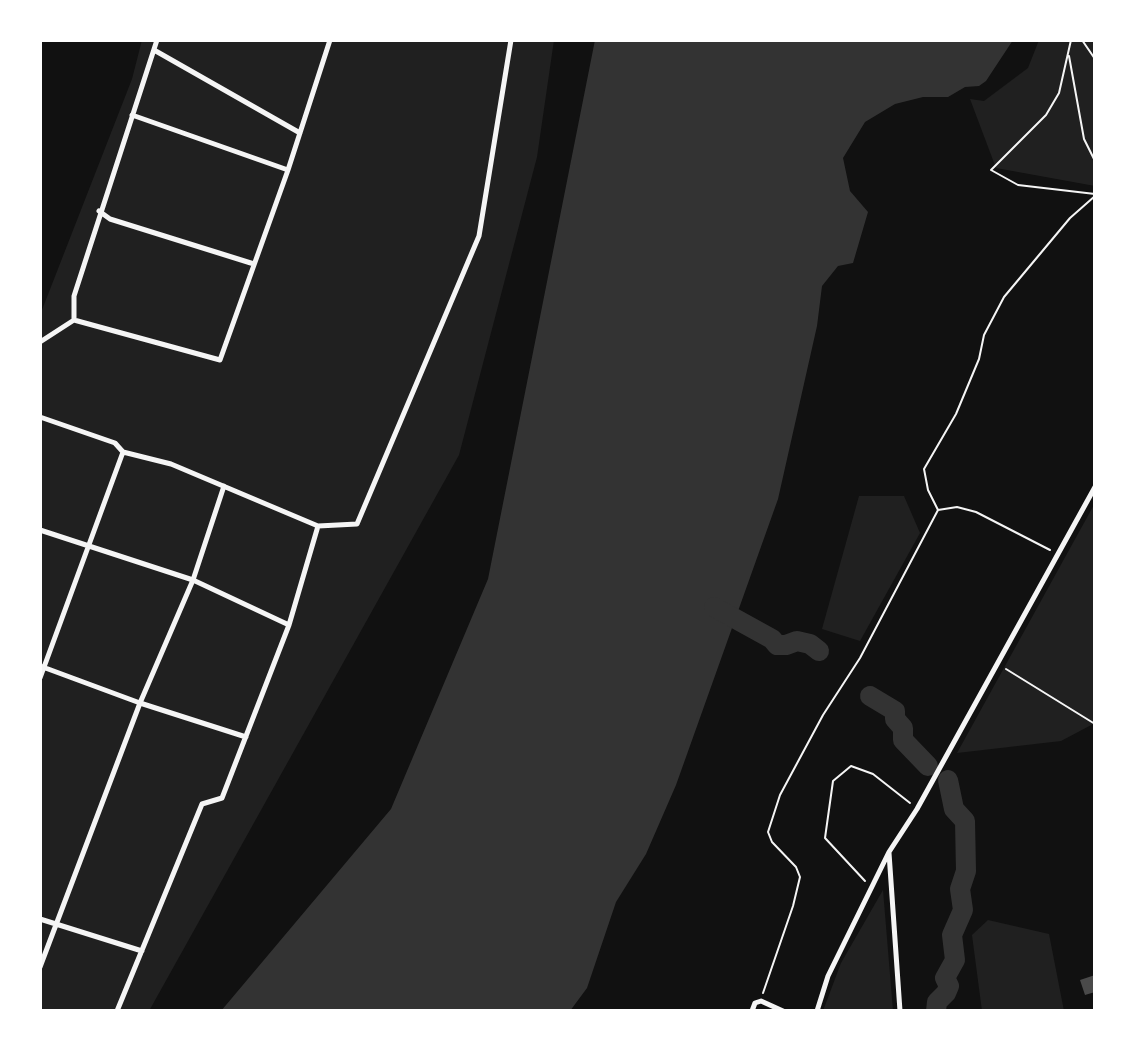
<!DOCTYPE html>
<html>
<head>
<meta charset="utf-8">
<style>
  body { margin:0 }
  #map { position:relative; width:1135px; height:1051px; overflow:hidden; background:#111; font-family:Cabin,sans-serif }
  canvas { display:block }
  .frame { position:absolute; inset:0; border:42px solid #fff; pointer-events:none }
</style>
</head>
<body>
<div id="map">
<canvas width="1135" height="1051"></canvas>
<div class="frame"></div>
</div>
<script>
const c = document.querySelector('canvas').getContext('2d');
c.lineJoin = 'round';
function paint(path, color) {
  c.fillStyle = color;
  c.fill(path, 'evenodd');
}
function poly(rows) {
  const path = new Path2D();
  for (const r of rows) {
    path.moveTo(r[0], r[1]);
    for (let i = 2; i < r.length; i += 2) path.lineTo(r[i], r[i + 1]);
  }
  return path;
}
function strokePath(path, color, width, dash) {
  c.strokeStyle = color;
  c.lineWidth = width;
  c.lineCap = dash ? 'butt' : 'round';
  c.setLineDash(dash || []);
  c.stroke(path);
}
paint(poly([
  [142,40,554,40,537,157,459,455,149,1011,40,1011,40,315,132,79],
  [1039,40,1095,40,1095,186,996,168,970,99,984,101,1028,68],
  [859,496,904,496,920,533,860,641,822,629],
  [1095,503,1095,723,1061,741,957,753],
  [883,890,893,1011,823,1011,841,963],
  [988,920,1049,934,1064,1011,982,1011,972,935]
]), '#202020');
paint(poly([
  [595,40,1013,40,986,81,979,86,965,87,948,97,923,97,895,104,865,122,843,158,850,191,868,212,853,263,838,266,822,286,817,326,778,499,676,785,646,854,616,902,587,988,570,1011,221,1011,391,809,488,579]
]), '#333');
strokePath(poly([
  [714,607,772,639,777,645,786,645,797,641,810,644,819,651],
  [870,696,895,711,895,719,903,728,903,740,928,766],
  [936,1011,937,1002,946,993,949,986,945,978,955,960,952,935,963,910,960,889,966,871,965,821,954,809,948,780]
]), '#333', 20);
paint(poly([
  [1095,975,1095,992,1085,995,1080,980]
]), '#4a4a4a');
strokePath(poly([
  [1071,40,1059,93,1046,115,991,170,1018,185,1095,194],
  [1082,40,1095,59],
  [1069,56,1084,139,1095,161],
  [938,510,928,490,924,469,956,414,979,359,984,335,1004,297,1070,218,1095,196],
  [1006,669,1095,724],
  [865,881,825,838,833,781,851,766,873,774,910,803],
  [763,993,793,906,800,877,796,867,772,842,768,832,780,795,823,715,860,658,938,510,957,507,976,512,1050,550]
]), '#f5f5f5', 2);
strokePath(poly([
  [154,50,300,133],
  [132,115,288,170],
  [99,211,110,219,254,264],
  [74,320,220,360,288,170,330,40],
  [40,342,74,320,74,296,157,40],
  [40,417,115,443,123,452,171,464,318,526],
  [40,530,193,580,289,625],
  [40,666,140,703,246,737],
  [40,678,123,452],
  [889,853,900,1011],
  [40,919,142,951],
  [40,967,140,703,193,580,224,486],
  [117,1011,202,804,222,798,289,625,318,526,357,524,479,236,511,40],
  [752,1011,755,1003,761,1001,783,1011],
  [817,1011,828,976,889,852,917,809,1095,487]
]), '#f5f5f5', 5);
</script>
</body>
</html>
